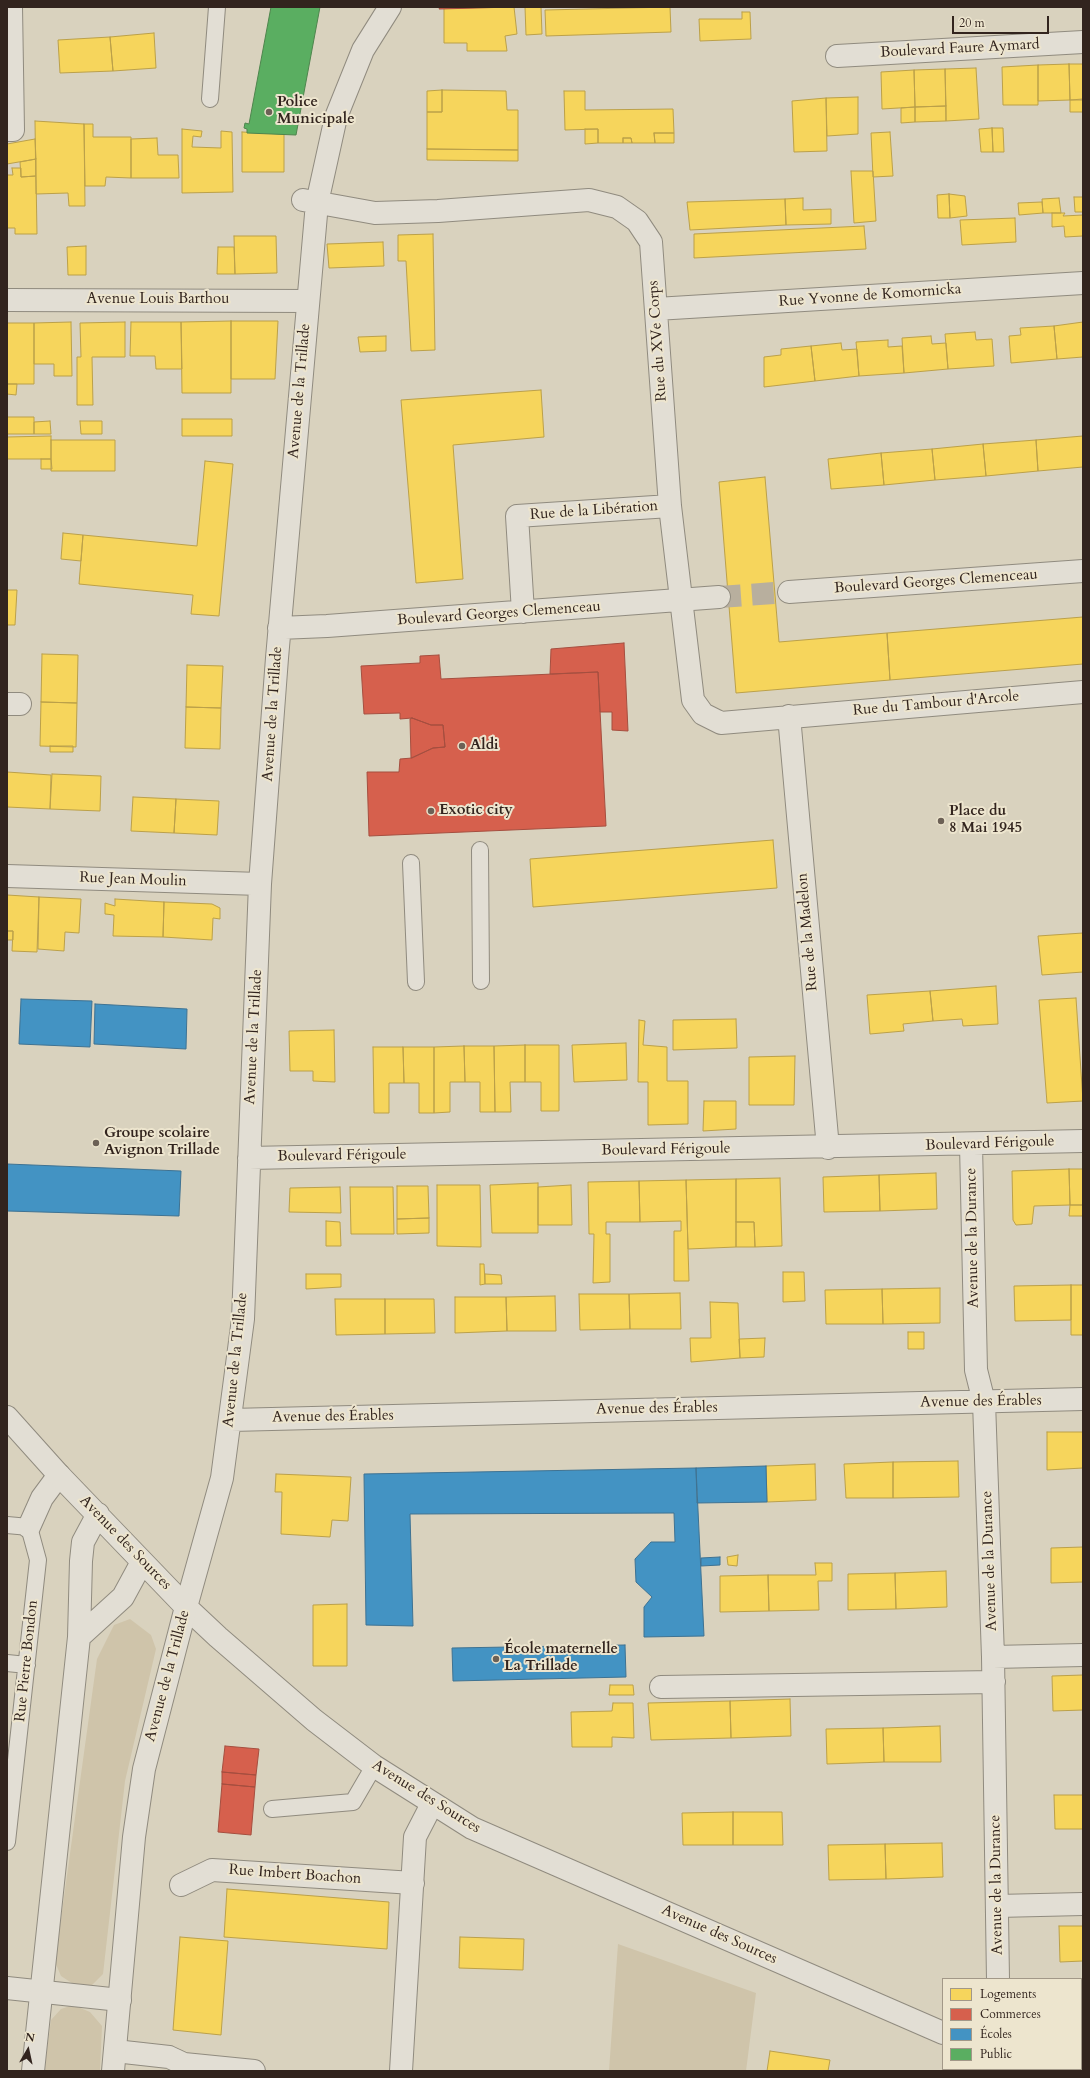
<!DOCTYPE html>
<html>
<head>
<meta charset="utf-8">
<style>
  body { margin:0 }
  #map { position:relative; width:1090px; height:2078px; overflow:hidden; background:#d9d2be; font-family:Cardo,serif }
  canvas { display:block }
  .frame { position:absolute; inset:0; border:8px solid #32241e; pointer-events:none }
  .legend { position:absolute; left:942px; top:1978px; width:140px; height:92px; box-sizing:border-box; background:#ede5ce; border:1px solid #a29888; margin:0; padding:5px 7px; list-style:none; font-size:12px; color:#32241e }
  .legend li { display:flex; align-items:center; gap:8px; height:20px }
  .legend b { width:20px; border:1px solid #a29888 }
  .north { position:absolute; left:8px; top:2030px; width:40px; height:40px; -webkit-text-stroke:3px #ede5ce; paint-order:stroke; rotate:9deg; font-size:11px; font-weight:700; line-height:16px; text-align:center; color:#32241e }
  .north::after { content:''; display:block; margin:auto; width:14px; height:18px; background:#32241e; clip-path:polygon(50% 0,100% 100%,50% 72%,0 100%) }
  .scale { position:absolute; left:952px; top:16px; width:97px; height:18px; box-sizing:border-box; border:2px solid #32241e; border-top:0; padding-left:5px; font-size:12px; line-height:14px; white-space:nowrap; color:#32241e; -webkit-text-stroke:3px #ede5ce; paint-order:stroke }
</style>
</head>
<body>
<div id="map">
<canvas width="1090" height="2078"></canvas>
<div class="frame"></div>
<ul class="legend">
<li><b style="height:11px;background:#f6d55c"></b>Logements</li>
<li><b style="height:11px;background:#d6604d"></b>Commerces</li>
<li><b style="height:11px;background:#4393c3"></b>Écoles</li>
<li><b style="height:11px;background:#5aae61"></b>Public</li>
</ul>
<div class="north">N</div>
<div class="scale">20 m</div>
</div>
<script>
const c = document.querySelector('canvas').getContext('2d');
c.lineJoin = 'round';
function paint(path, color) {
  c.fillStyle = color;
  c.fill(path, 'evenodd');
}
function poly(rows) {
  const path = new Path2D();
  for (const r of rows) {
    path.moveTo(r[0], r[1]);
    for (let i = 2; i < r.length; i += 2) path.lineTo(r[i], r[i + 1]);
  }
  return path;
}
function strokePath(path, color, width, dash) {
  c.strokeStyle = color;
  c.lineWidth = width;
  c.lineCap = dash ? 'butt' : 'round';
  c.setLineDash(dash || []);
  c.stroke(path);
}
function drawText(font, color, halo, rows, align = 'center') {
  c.font = font + ' Cardo,serif';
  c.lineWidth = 4;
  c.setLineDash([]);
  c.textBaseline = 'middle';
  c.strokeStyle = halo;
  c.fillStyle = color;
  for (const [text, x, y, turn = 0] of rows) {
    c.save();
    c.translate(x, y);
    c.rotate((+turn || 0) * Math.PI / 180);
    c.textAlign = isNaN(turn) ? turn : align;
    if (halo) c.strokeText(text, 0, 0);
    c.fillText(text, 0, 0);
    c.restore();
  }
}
paint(poly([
  [130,1619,151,1635,156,1649,125,1781,103,1974,92,1985,75,1985,61,1976,55,1962,97,1659,114,1625],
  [618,1944,756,1993,746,2071,609,2071],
  [73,2005,90,2012,102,2026,100,2071,44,2071,51,2020,61,2009]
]), '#cfc4aa');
const homes = poly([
  [514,7,517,34,505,36,507,51,467,51,467,43,444,43,444,8,514,7],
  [525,7,541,7,542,34,526,35,525,7],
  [670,7,671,32,546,36,545,10,670,7],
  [742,12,750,12,751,39,700,41,699,19,742,19,742,12],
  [154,33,156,68,113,71,110,37,154,33],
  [110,37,113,71,60,73,58,40,110,37],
  [1069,64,1083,64,1083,99,1070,100,1069,64],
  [1069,64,1070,100,1038,101,1038,65,1069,64],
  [1038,65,1038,105,1003,105,1002,67,1038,65],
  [976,68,979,119,946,121,945,69,976,68],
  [945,69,946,106,915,107,914,70,945,69],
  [914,70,915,107,882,109,881,72,914,70],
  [442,90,442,112,427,112,427,91,442,90],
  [442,90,506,91,507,110,518,110,518,150,427,149,427,112,442,112,442,90],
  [564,91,585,91,585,110,673,109,674,133,654,133,655,143,632,143,631,138,623,138,623,143,598,143,598,129,565,130,564,91],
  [858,97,858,134,827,136,826,98,858,97],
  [826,98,827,151,794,152,792,101,826,98],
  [1070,100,1083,100,1083,112,1070,112,1070,100],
  [946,106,946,121,915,122,915,107,946,106],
  [915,107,915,122,901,123,901,108,915,107],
  [35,121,84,124,85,206,69,206,68,193,36,194,35,121],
  [84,124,93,124,93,137,131,137,131,178,106,177,105,186,85,186,84,124],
  [992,128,993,152,981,152,979,129,992,128],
  [992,128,1003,128,1004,152,993,152,992,128],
  [182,129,202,131,201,137,193,136,192,147,221,148,221,131,232,132,233,192,182,193,182,129],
  [585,129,598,129,598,143,585,144,585,129],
  [242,132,284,134,284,172,242,172,242,132],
  [890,132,893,176,873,177,871,133,890,132],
  [654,133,674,133,674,143,655,143,654,133],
  [157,138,158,155,178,155,179,178,131,178,131,139,157,138],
  [623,138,631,138,632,143,623,143,623,138],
  [35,139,36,159,7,164,7,144,35,139],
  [427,149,518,150,518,161,427,160,427,149],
  [36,159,36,176,21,177,20,162,36,159],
  [12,168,21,168,21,177,36,176,37,234,15,234,15,228,7,228,7,175,13,175,12,168],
  [851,171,873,171,876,221,854,223,851,171],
  [949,194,950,218,938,218,937,195,949,194],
  [949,194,965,196,967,216,950,218,949,194],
  [1074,197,1083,197,1083,212,1075,212,1074,197],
  [803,198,803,210,831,209,831,224,786,225,785,199,803,198],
  [1059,198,1061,213,1043,213,1042,199,1059,198],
  [785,199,786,225,690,230,687,202,785,199],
  [1042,202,1043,213,1019,215,1018,203,1042,202],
  [1052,213,1065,213,1063,216,1083,215,1083,236,1065,237,1064,226,1052,227,1052,213],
  [1015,218,1016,242,962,245,960,220,1015,218],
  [864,226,866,249,694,258,694,234,864,226],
  [433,234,435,350,411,351,406,261,398,261,398,235,433,234],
  [234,236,276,236,277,273,235,274,234,236],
  [383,242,384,266,329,268,327,244,383,242],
  [86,246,86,275,68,275,67,247,86,246],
  [218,247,234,247,235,274,217,274,218,247],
  [231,321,278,321,275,379,231,379,231,321],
  [231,321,231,393,182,393,181,322,231,321],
  [71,322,72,376,54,376,54,364,34,364,34,323,71,322],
  [125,322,125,357,92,357,93,405,77,405,77,357,81,357,80,323,125,322],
  [131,322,181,322,182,369,156,369,155,356,130,356,131,322],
  [1083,322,1083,357,1057,359,1054,326,1083,322],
  [7,323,34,323,34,384,7,384,7,323],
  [1054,326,1057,359,1011,363,1009,336,1021,335,1020,328,1054,326],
  [975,332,976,340,992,339,994,366,948,369,945,334,975,332],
  [386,336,386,351,360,352,358,337,386,336],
  [931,336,932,344,946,343,948,369,904,373,902,338,931,336],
  [888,340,888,347,902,346,904,373,859,376,856,342,888,340],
  [841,343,842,350,857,349,859,376,815,381,811,346,841,343],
  [811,346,815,381,764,387,764,357,781,355,781,349,811,346],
  [7,384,17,384,16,395,7,394,7,384],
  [541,390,544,437,453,445,463,579,416,583,401,400,541,390],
  [7,417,34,417,34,434,7,434,7,417],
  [182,419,232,419,232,436,182,436,182,419],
  [50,421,51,434,34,434,34,422,50,421],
  [80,421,102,421,102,434,81,434,80,421],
  [51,436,51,459,7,459,7,437,51,436],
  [1083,436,1083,467,1038,471,1036,440,1083,436],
  [51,440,115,440,115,471,51,471,51,440],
  [1036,440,1038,471,986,476,983,444,1036,440],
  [983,444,986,476,935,480,932,449,983,444],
  [932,449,935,480,884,485,881,453,932,449],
  [881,453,884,485,831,489,828,459,881,453],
  [41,459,51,459,52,469,41,469,41,459],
  [205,461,233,464,219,616,191,614,193,595,79,584,83,535,197,546,205,461],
  [765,477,779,642,887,633,890,680,736,693,719,482,765,477],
  [63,533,83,535,81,561,61,559,63,533],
  [7,590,17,590,15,625,7,625,7,590],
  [1083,617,1083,664,890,680,887,633,1083,617],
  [42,654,78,655,77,703,41,702,42,654],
  [187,665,223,666,221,708,186,707,187,665],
  [41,702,77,703,76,747,40,746,41,702],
  [186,707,221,708,220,749,185,748,186,707],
  [50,746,73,746,73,752,50,752,50,746],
  [7,772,51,775,50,809,7,807,7,772],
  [52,774,101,776,100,811,50,809,52,774],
  [133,797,176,799,174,833,131,831,133,797],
  [176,799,219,801,217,835,174,833,176,799],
  [773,840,777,888,533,907,530,859,773,840],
  [7,895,39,897,37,952,12,951,13,931,7,931,7,895],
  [39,897,81,899,79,933,65,932,64,951,38,949,39,897],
  [115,899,164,902,163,937,113,936,114,915,105,914,105,903,115,906,115,899],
  [164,902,212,904,220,908,220,919,213,918,212,940,163,937,164,902],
  [7,931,13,931,13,940,7,940,7,931],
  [1083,933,1083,972,1042,975,1038,936,1083,933],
  [996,986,998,1024,963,1026,962,1019,933,1021,930,991,996,986],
  [930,991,933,1021,903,1024,904,1031,870,1034,867,995,930,991],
  [1076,998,1083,1101,1047,1103,1039,1000,1076,998],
  [736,1019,737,1048,673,1050,673,1020,736,1019],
  [639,1020,645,1021,643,1045,667,1047,667,1081,688,1081,688,1124,648,1125,648,1082,638,1082,639,1020],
  [334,1030,335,1082,313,1081,313,1071,290,1071,289,1031,334,1030],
  [626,1043,627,1080,574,1082,572,1045,626,1043],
  [525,1045,525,1082,510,1082,511,1112,495,1112,494,1046,525,1045],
  [525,1045,559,1045,559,1111,541,1111,541,1082,525,1082,525,1045],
  [464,1046,494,1046,495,1112,480,1112,480,1082,465,1082,464,1046],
  [464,1046,465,1082,450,1082,450,1112,434,1113,434,1047,464,1046],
  [373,1047,403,1047,404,1083,389,1083,389,1113,374,1113,373,1047],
  [403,1047,434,1047,434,1113,419,1113,419,1083,404,1083,403,1047],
  [795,1056,794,1105,749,1105,749,1057,795,1056],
  [704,1101,736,1101,736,1129,703,1131,704,1101],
  [1069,1169,1083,1169,1083,1205,1070,1205,1069,1169],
  [1069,1169,1070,1205,1034,1206,1032,1224,1016,1225,1013,1220,1012,1171,1069,1169],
  [936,1173,937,1209,880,1211,879,1175,936,1173],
  [879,1175,880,1211,824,1212,823,1177,879,1175],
  [780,1178,782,1246,755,1247,754,1222,736,1222,736,1179,780,1178],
  [736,1179,736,1247,688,1249,686,1180,736,1179],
  [686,1180,689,1281,674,1281,674,1231,681,1231,681,1221,640,1222,639,1181,686,1180],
  [639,1181,640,1222,606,1222,606,1234,610,1234,610,1282,593,1283,594,1234,589,1234,588,1182,639,1181],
  [538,1183,538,1233,492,1233,490,1185,538,1183],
  [437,1185,480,1185,481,1247,437,1246,437,1185],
  [571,1185,572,1225,538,1225,538,1187,571,1185],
  [397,1186,428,1186,429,1218,397,1219,397,1186],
  [340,1187,341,1213,289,1212,290,1188,340,1187],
  [350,1187,393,1187,394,1234,351,1234,350,1187],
  [1070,1205,1083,1205,1083,1216,1069,1216,1070,1205],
  [429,1218,429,1233,397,1234,397,1219,429,1218],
  [326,1221,340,1222,341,1246,326,1246,326,1221],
  [736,1222,754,1222,755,1247,736,1247,736,1222],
  [480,1264,484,1264,485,1284,480,1285,480,1264],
  [783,1272,804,1272,805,1301,783,1302,783,1272],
  [306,1274,341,1274,341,1287,306,1289,306,1274],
  [485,1274,501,1275,502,1284,485,1284,485,1274],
  [1071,1285,1071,1320,1015,1321,1014,1286,1071,1285],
  [1071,1285,1083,1285,1083,1335,1071,1335,1071,1285],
  [940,1288,940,1323,883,1324,882,1289,940,1288],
  [882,1289,883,1324,826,1324,825,1290,882,1289],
  [680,1293,681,1329,630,1329,629,1294,680,1293],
  [579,1294,629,1294,630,1329,580,1330,579,1294],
  [555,1296,556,1331,507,1331,506,1297,555,1296],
  [455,1297,506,1297,507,1331,455,1333,455,1297],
  [335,1299,385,1299,385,1334,336,1335,335,1299],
  [385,1299,434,1299,435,1333,385,1334,385,1299],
  [710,1302,738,1303,740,1358,691,1362,690,1338,711,1338,710,1302],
  [908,1332,924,1332,924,1349,908,1349,908,1332],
  [765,1338,764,1357,740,1358,739,1339,765,1338],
  [1047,1432,1083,1432,1083,1468,1047,1470,1047,1432],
  [958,1461,959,1497,893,1498,893,1462,958,1461],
  [893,1462,893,1498,846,1498,844,1464,893,1462],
  [815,1464,816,1500,767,1502,766,1466,815,1464],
  [276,1474,351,1477,348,1521,332,1520,330,1537,281,1534,282,1492,275,1492,276,1474],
  [1083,1547,1083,1582,1051,1583,1051,1548,1083,1547],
  [738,1555,737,1566,728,1565,727,1557,738,1555],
  [815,1563,832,1563,832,1581,818,1581,819,1610,769,1611,768,1575,816,1575,815,1563],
  [946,1571,947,1607,896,1609,895,1573,946,1571],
  [895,1573,896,1609,848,1610,848,1574,895,1573],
  [768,1575,769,1611,720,1612,720,1576,768,1575],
  [347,1604,347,1666,313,1666,313,1605,347,1604],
  [1083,1675,1083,1710,1053,1711,1052,1676,1083,1675],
  [610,1685,633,1685,634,1695,609,1695,610,1685],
  [790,1699,791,1736,731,1738,730,1701,790,1699],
  [730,1701,731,1738,651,1740,648,1703,730,1701],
  [613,1703,633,1703,634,1738,612,1737,612,1747,572,1747,571,1712,612,1711,613,1703],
  [940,1726,941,1762,884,1762,883,1728,940,1726],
  [883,1728,884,1762,827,1764,826,1729,883,1728],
  [1054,1795,1083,1795,1083,1829,1055,1829,1054,1795],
  [733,1812,782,1812,783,1845,733,1845,733,1812],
  [733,1812,733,1845,683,1845,682,1813,733,1812],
  [942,1843,943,1877,886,1879,885,1844,942,1843],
  [885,1844,886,1879,829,1880,828,1845,885,1844],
  [227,1889,389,1902,387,1949,224,1937,227,1889],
  [1059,1926,1083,1926,1083,1961,1060,1962,1059,1926],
  [180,1937,228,1941,221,2035,173,2030,180,1937],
  [460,1937,524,1939,523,1970,459,1968,460,1937],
  [770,2051,830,2060,828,2071,767,2071,770,2051]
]);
paint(homes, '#f6d55c');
strokePath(homes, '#bba049', 1);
const shops = poly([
  [440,7,512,7,439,9,440,7],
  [624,643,628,731,612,730,612,712,600,712,598,672,550,674,551,649,624,643],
  [439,655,441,679,598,672,606,826,369,836,367,772,399,772,400,759,412,758,433,748,445,747,443,725,431,725,412,718,400,719,400,713,364,714,361,666,420,663,420,656,439,655],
  [412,718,431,725,443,725,445,747,433,748,411,758,410,719,412,718],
  [225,1746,259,1749,256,1775,222,1772,225,1746],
  [222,1772,256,1775,255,1787,222,1784,222,1772],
  [222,1784,255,1787,251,1835,218,1832,222,1784]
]);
paint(shops, '#d6604d');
strokePath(shops, '#a54e3f', 1);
const schools = poly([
  [21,999,92,1001,90,1047,19,1044,21,999],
  [95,1004,187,1009,186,1049,94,1044,95,1004],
  [7,1164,181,1171,179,1216,7,1211,7,1164],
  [766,1466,767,1502,697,1503,696,1468,766,1466],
  [696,1468,704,1636,644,1637,644,1607,652,1597,636,1582,635,1559,651,1542,675,1542,674,1513,410,1514,413,1626,366,1625,364,1474,696,1468],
  [720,1557,720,1565,701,1566,701,1558,720,1557],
  [625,1645,626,1677,453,1681,452,1648,625,1645]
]);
paint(schools, '#4393c3');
strokePath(schools, '#3e7292', 1);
const public = poly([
  [271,7,320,7,296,135,247,133,247,129,244,128,245,123,249,124,271,7]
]);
paint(public, '#5aae61');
strokePath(public, '#4e854d', 1);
strokePath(poly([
  [719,597,789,592]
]), '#b8af9e', 22, [22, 11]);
const service = poly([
  [210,99,217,7],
  [480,850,481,981],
  [411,863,416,982],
  [7,1525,29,1527,38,1560,7,1842],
  [7,1663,27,1665],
  [272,1809,353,1802,374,1766]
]);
const minor = poly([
  [390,7,363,50,336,117,317,203,277,658,260,884,243,1319,222,1478,186,1607,218,1637,314,1720,374,1766,472,1828,943,2033],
  [837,56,1083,42],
  [7,130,13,130,11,7],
  [303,200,375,213,438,211,589,200,617,207,637,221,651,242,670,506,693,700,703,714,721,723,1083,692],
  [7,300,308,301],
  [656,309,1083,283],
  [789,592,1083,571],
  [523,612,517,516,670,506],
  [279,628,327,626,719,597],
  [7,704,20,704],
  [789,716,828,1148],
  [7,876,260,884],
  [971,1145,976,1370,984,1402,993,1657,998,1979],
  [249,1158,1083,1141],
  [231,1420,1083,1399],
  [29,1527,42,1498,59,1475],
  [993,1657,1083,1655],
  [661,1687,994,1682],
  [181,1885,212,1870,413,1883],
  [997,1906,1083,1904],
  [7,1988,120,2000],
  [115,2051,169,2057,184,2064,254,2071],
  [1015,2069,1018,2071],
  [401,2071,415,1837,432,1804]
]);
const tertiary = poly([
  [7,1417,59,1475,186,1607,144,1769,134,1837,113,2071],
  [79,1637,123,1597,142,1562],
  [33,2071,79,1637,81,1561,83,1542,98,1514]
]);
strokePath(service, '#908b7f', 18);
strokePath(minor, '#908b7f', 24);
strokePath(tertiary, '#908b7f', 24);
strokePath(service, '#e2ded4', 16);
strokePath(minor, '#e2ded4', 22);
strokePath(tertiary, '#e2ded4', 22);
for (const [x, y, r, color] of [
  [269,112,4,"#6c6156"],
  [462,746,4,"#6c6156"],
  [431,811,4,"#6c6156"],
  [941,821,4,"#6c6156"],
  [96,1143,4,"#6c6156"],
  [496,1659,4,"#6c6156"]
]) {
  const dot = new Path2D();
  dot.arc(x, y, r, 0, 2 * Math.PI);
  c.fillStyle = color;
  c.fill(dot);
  strokePath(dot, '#ede5ce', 1.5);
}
drawText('15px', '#32241e', '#ede5ce', [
  ["Boulevard Faure Aymard",960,49,-3],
  ["Rue Yvonne de Komornicka",870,296,-4],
  ["Avenue Louis Barthou",158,300],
  ["Rue du XVe Corps",658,341,-94],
  ["Avenue de la Trillade",300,391,-85],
  ["Rue de la Libération",594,511,-4],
  ["Boulevard Georges Clemenceau",936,582,-4],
  ["Boulevard Georges Clemenceau",499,614,-4],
  ["Rue du Tambour d'Arcole",936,704,-5],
  ["Avenue de la Trillade",273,714,-86],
  ["Rue Jean Moulin",133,880,2],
  ["Rue de la Madelon",808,932,-95],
  ["Avenue de la Trillade",254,1037,-87],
  ["Boulevard Férigoule",990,1144,-2],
  ["Boulevard Férigoule",666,1150,-1],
  ["Boulevard Férigoule",342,1156,-1],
  ["Avenue de la Durance",973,1238,-91],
  ["Avenue de la Trillade",236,1360,-84],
  ["Avenue des Érables",981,1402,-1],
  ["Avenue des Érables",657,1409,-1],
  ["Avenue des Érables",333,1417,-1],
  ["Avenue des Sources",125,1543,46],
  ["Avenue de la Durance",990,1561,-92],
  ["Rue Pierre Bondon",27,1661,-84],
  ["Avenue de la Trillade",168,1676,-75],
  ["Avenue des Sources",426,1797,32],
  ["Rue Imbert Boachon",295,1875,4],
  ["Avenue de la Durance",997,1885,-91],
  ["Avenue des Sources",719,1935,24]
]);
drawText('bold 15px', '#32241e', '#ede5ce', [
  ["Police",277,103],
  ["Municipale",277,120],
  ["Aldi",470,746],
  ["Exotic city",439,811],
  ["Place du",949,812],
  ["8 Mai 1945",949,829],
  ["Groupe scolaire",104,1134],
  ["Avignon Trillade",104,1151],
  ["École maternelle",504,1650],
  ["La Trillade",504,1667]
], 'left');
</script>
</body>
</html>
